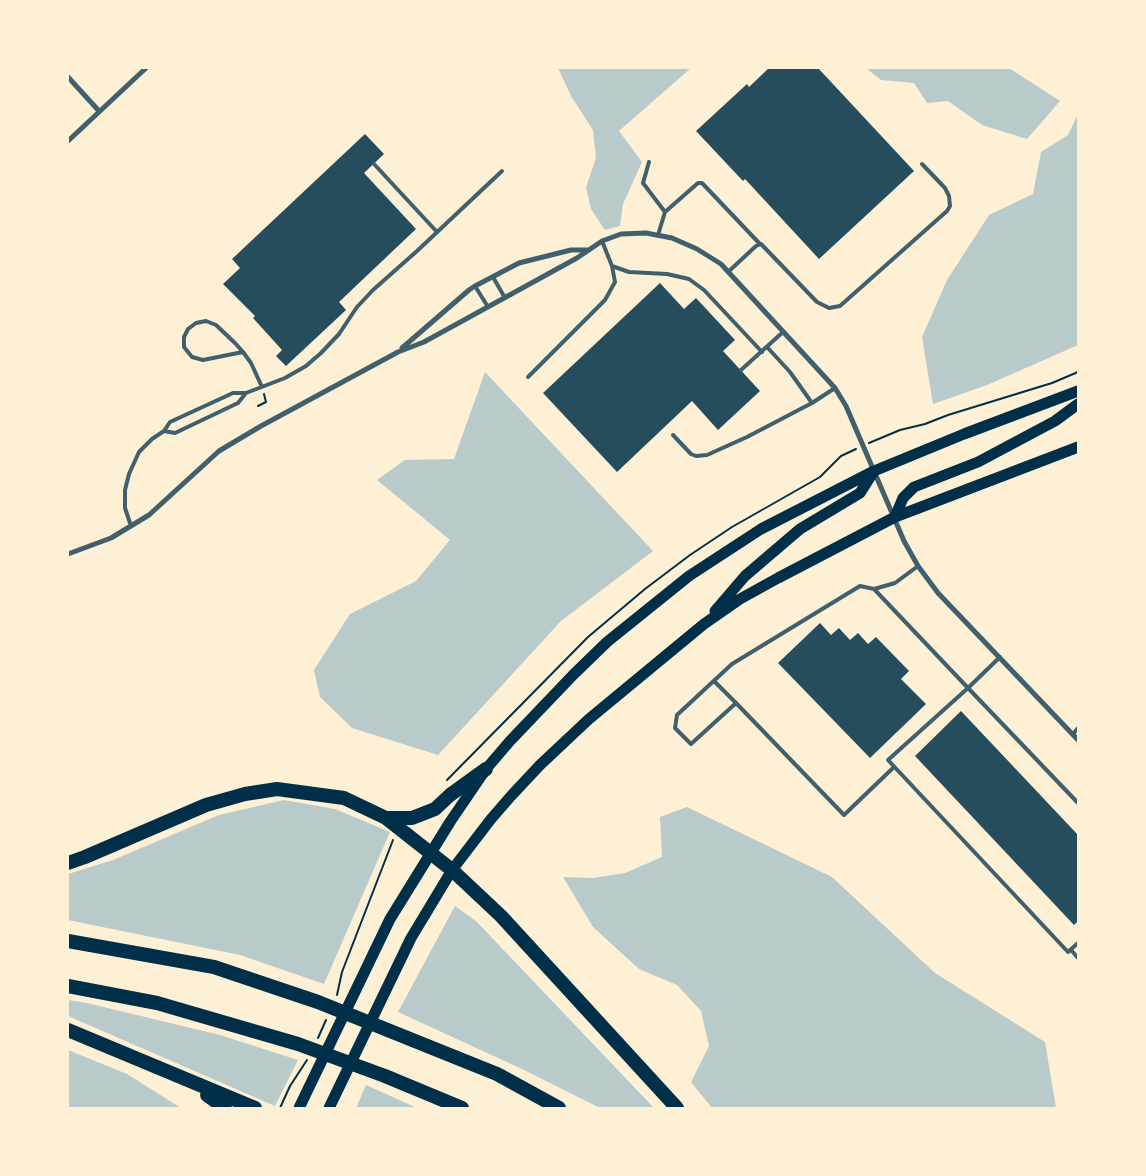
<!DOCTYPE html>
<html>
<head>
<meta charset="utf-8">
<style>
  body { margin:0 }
  #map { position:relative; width:1146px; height:1176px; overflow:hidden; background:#fdf0d5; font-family:"IBM Plex Sans",sans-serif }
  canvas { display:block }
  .frame { position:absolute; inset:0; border:69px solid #fdf0d5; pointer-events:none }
</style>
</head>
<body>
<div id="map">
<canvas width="1146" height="1176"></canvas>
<div class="frame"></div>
</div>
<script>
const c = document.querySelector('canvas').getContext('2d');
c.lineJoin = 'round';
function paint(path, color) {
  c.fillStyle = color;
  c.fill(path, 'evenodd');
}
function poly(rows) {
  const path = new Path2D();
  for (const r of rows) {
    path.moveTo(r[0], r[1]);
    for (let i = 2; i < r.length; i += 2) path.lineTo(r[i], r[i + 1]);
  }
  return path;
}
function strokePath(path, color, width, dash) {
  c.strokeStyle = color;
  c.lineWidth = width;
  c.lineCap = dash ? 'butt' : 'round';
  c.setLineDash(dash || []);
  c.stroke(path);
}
paint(poly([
  [558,68,691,68,619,131,642,162,623,204,620,226,605,230,591,209,586,187,596,158,593,130,571,96],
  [866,68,1009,68,1060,101,1027,139,982,125,948,101,927,103,914,83,881,80],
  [1078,114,1078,345,987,385,933,404,922,337,947,280,989,215,1033,194,1041,152,1068,135],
  [485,372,653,551,561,621,438,755,352,728,320,697,314,670,350,614,416,581,450,540,377,480,405,460,454,459],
  [284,800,335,809,390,832,324,984,240,955,68,920,68,874,113,860,219,815],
  [687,807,832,877,935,973,1045,1042,1056,1108,712,1108,691,1082,709,1046,701,1011,677,985,639,969,593,927,563,877,593,878,625,873,662,857,660,817],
  [455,906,476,921,654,1108,600,1108,522,1069,398,1012],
  [68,1000,87,1003,220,1035,298,1060,275,1106,68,1016],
  [68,1050,127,1074,181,1108,68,1108],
  [366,1085,417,1108,356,1108]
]), '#b9caca');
paint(poly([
  [769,68,818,68,914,171,819,259,745,179,743,181,696,131,747,84,749,87],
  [365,134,384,154,364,173,416,229,339,302,346,310,286,366,276,356,282,350,253,318,255,316,223,284,240,268,232,259],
  [660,283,684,309,696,298,735,340,723,351,760,391,718,430,692,401,617,472,543,393],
  [820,623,831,635,839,628,850,640,858,633,868,644,876,637,909,671,901,679,926,704,870,758,778,663],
  [961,711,1078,835,1078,921,1074,925,915,756]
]), '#264d5e');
strokePath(poly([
  [258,406,266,402,264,394],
  [869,443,900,430,925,424,948,415,1052,383,1078,372],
  [447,780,588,637,645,589,690,555,732,527,820,477,841,456,856,449],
  [337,995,342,972,393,840],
  [318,1038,326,1020],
  [280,1108,290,1086,307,1060]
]), '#003049', 2);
strokePath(poly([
  [649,162,643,183,665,212],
  [374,164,437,232],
  [658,235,665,212,698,183,702,183,760,244],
  [612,266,629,272,667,274,689,279,704,290,762,352],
  [728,272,756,246,761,244,817,302,829,308,840,306,947,211,950,206,949,196,945,188,922,164],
  [493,277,505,298],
  [475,286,488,307],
  [767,347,790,372,812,403],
  [243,352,203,360,192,357,184,347,184,337,188,329,196,323,206,321,216,325,235,343,243,352,251,363,262,387],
  [741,370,783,332],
  [528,377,605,300,615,282,612,266,602,241],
  [164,431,175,433,238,403,246,393],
  [673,435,691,454,696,456,707,455,747,437,812,403,835,388],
  [131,526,125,508,125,490,129,474,139,452,152,439,164,431,170,422,233,393,246,393,285,378,306,366,321,353,339,334,357,307,373,290,417,251,502,171],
  [918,566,895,583,874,589,968,688,1000,657],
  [874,589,860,586,732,664,677,715,675,728,691,744,736,703,844,815,894,767],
  [714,681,736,703],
  [1073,734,1078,728],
  [1078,803,968,688,888,760,1068,952,1078,943],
  [1071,950,1078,958]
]), '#3f606c', 4);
strokePath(poly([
  [68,77,99,111],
  [68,141,146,68],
  [402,348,469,290,475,286,519,263,571,250,589,250],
  [68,554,111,538,149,515,219,451,261,426,398,352,424,342,577,258,602,241,621,234,646,233,672,238,697,249,721,264,835,388,846,406,904,541,918,566,938,593,1078,740]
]), '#3f606c', 5);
strokePath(poly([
  [895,517,903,498,914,487,978,462,1055,421,1078,404],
  [715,611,745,576,800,529,860,493,874,471],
  [299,1108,390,919,450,822,486,769,510,741,573,675,607,642,689,576,761,529,874,471,964,434,1078,391],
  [329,1108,411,938,452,870,491,819,511,796,540,765,589,719,704,624,740,599,778,578,895,517,1078,447]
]), '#003049', 11);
strokePath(poly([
  [386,818,412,818,435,809,450,795,486,769],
  [68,863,85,857,206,805,245,794,277,789,344,798,386,818,452,870,501,916,677,1108],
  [68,941,214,967,318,1002,497,1074,559,1108],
  [68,986,157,1003,298,1044,385,1076,462,1108],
  [68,1030,255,1108],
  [207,1095,225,1108]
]), '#003049', 14);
</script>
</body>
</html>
